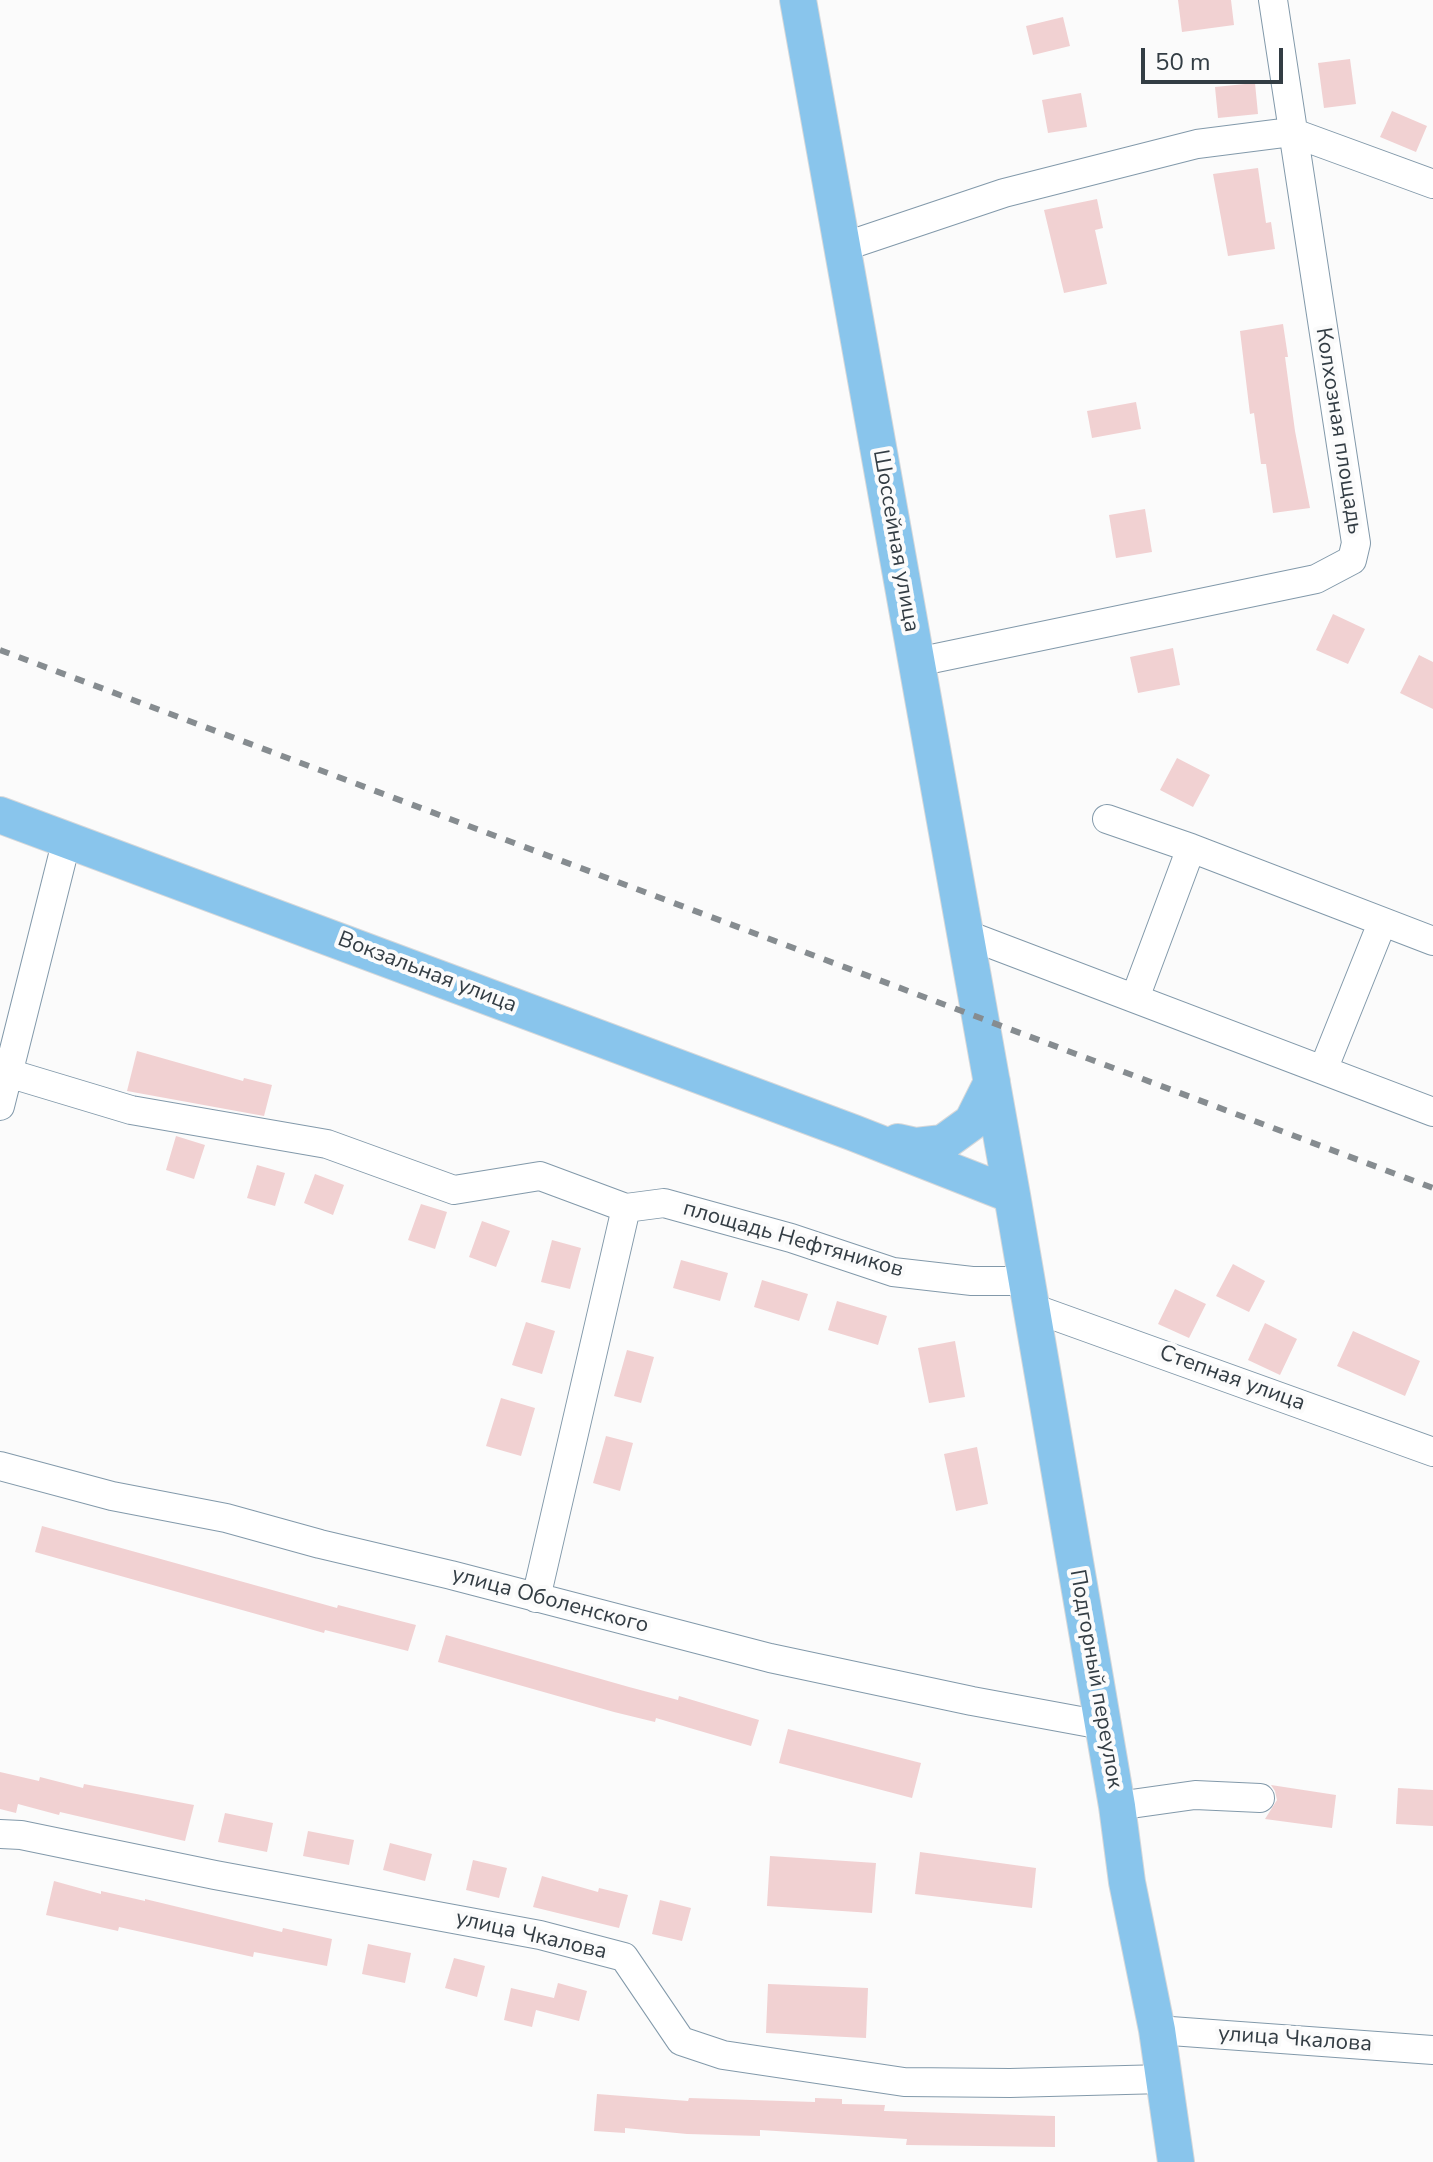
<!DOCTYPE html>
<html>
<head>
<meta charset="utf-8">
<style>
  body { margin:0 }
  #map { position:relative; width:1433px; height:2162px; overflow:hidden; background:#fbfbfb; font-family:"Nunito Sans",sans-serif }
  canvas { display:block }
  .scale { position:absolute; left:1141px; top:48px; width:142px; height:36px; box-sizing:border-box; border:4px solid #333d44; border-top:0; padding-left:10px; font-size:24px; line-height:28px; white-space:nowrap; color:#333d44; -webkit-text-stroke:6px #fbfbfb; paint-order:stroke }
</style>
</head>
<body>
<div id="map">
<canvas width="1433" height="2162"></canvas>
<div class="scale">50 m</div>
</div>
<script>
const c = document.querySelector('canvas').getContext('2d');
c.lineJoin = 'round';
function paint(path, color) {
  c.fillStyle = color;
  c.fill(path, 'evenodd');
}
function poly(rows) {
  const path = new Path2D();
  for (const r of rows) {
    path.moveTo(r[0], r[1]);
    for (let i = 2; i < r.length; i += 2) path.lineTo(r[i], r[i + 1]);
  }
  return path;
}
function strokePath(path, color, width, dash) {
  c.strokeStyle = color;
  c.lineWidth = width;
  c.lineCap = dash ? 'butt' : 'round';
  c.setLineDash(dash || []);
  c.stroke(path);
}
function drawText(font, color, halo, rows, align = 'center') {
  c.font = font + ' "Nunito Sans",sans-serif';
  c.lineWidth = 8;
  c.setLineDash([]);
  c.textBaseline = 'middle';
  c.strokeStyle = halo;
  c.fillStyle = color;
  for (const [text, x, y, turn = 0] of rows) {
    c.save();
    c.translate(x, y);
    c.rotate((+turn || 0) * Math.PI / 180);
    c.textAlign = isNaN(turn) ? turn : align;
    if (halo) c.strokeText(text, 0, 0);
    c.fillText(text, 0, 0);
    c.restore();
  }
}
paint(poly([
  [1178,0,1231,0,1234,25,1182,32],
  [1063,17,1070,46,1033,55,1026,26],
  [1350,59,1356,104,1324,108,1318,63],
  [1255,83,1258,114,1218,118,1215,87],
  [1081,93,1087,127,1048,133,1042,100],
  [1392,111,1427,126,1416,152,1380,137],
  [1258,168,1266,223,1271,222,1275,249,1228,256,1213,174],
  [1097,199,1103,228,1095,230,1107,284,1064,293,1044,210],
  [1283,324,1288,357,1285,357,1295,431,1310,508,1273,513,1266,464,1261,464,1254,413,1250,414,1240,331],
  [1136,402,1141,429,1092,438,1087,411],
  [1145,509,1152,552,1116,558,1109,515],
  [1333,614,1365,629,1348,664,1316,650],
  [1173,648,1180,685,1138,693,1130,657],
  [1419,655,1433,662,1433,709,1400,693],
  [1177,758,1210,775,1193,807,1160,790],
  [137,1051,243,1081,244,1078,272,1085,264,1116,127,1091],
  [176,1136,205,1145,194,1179,166,1170],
  [257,1165,285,1173,275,1206,247,1198],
  [315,1174,344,1185,333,1215,304,1203],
  [421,1204,447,1212,435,1249,408,1240],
  [482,1221,510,1231,496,1267,469,1257],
  [552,1240,581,1248,570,1289,541,1282],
  [681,1260,728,1273,720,1301,673,1288],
  [1233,1264,1265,1281,1249,1312,1216,1296],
  [762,1280,808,1294,799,1321,754,1307],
  [1175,1289,1206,1304,1189,1338,1158,1324],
  [837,1301,887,1316,878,1345,828,1330],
  [526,1322,555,1331,542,1374,512,1365],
  [1265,1323,1297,1339,1280,1375,1248,1360],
  [1353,1331,1420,1361,1405,1396,1337,1366],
  [955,1341,965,1397,929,1403,918,1348],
  [627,1350,654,1357,641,1403,614,1396],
  [501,1398,535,1408,521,1456,486,1446],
  [606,1436,633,1443,620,1491,593,1483],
  [977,1447,988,1504,956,1511,944,1454],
  [42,1526,337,1608,338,1605,416,1625,408,1651,325,1630,324,1633,35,1552],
  [446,1635,629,1687,678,1700,679,1696,759,1720,751,1746,656,1718,655,1722,614,1712,438,1662],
  [788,1729,921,1763,912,1798,779,1763],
  [0,1772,39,1781,40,1777,83,1788,84,1784,194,1805,185,1841,60,1812,59,1815,18,1804,16,1813,0,1809],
  [1271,1785,1336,1795,1332,1828,1265,1819,1277,1800,1275,1791],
  [1398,1788,1433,1790,1433,1826,1396,1824],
  [225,1813,273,1823,267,1852,218,1842],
  [308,1831,354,1840,349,1865,303,1856],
  [390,1843,432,1854,425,1881,383,1870],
  [920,1852,1036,1868,1032,1908,915,1894],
  [770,1856,876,1863,872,1913,767,1906],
  [473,1860,507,1868,499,1898,466,1890],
  [542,1876,598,1892,599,1888,628,1895,619,1928,533,1907],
  [54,1881,101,1894,101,1891,145,1901,145,1899,282,1932,283,1928,332,1939,327,1966,254,1952,253,1957,119,1927,118,1931,46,1915],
  [660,1900,691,1908,682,1941,652,1934],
  [368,1944,411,1953,405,1983,362,1974],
  [454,1958,485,1966,477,1997,445,1988],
  [558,1983,587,1991,579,2021,536,2010,532,2027,504,2020,511,1988,554,1998],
  [768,1984,868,1988,866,2038,766,2033],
  [597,2094,688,2101,689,2098,815,2102,815,2098,842,2099,842,2104,885,2105,884,2111,1055,2116,1055,2147,906,2145,907,2139,760,2130,760,2136,687,2134,625,2128,625,2133,594,2131]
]), '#f1d1d2');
const minor = poly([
  [843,247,1004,193,1197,144,1291,132,1433,184],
  [917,662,1316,579,1352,560,1356,543,1273,0],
  [1107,819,1191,848,1433,941],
  [965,934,1433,1112],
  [1135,998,1191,848],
  [1323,1070,1382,923],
  [8,1073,131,1110,327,1144,454,1190,540,1176,626,1208,664,1203,791,1238,893,1272,972,1281,1026,1281],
  [0,1106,67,839],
  [1030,1307,1433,1452],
  [0,1466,112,1496,226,1518,320,1544,451,1575,770,1658,972,1701,1102,1725],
  [536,1598,626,1208],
  [1117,1806,1195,1795,1260,1798],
  [0,1834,21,1835,215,1875,540,1935,624,1957,681,2041,723,2055,904,2082,1010,2083,1164,2079],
  [1157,2030,1433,2050]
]);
const major = poly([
  [798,0,1012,1195,1117,1806,1127,1882,1157,2030,1176,2162],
  [0,815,854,1133,1012,1195],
  [898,1142,916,1146,943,1143,972,1122,992,1082]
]);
strokePath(minor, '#8299aa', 30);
strokePath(major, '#d6d8da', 38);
strokePath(minor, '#fff', 28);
strokePath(major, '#89c5ec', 36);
strokePath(poly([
  [0,650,1433,1188]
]), '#868c90', 6, [10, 10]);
drawText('22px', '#333d44', '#fbfbfb', [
  ["Колхозная площадь",1338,431,81],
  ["Шоссейная улица",895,541,80],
  ["Вокзальная улица",427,973,21],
  ["площадь Нефтяников",793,1240,16],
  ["Степная улица",1232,1379,20],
  ["улица Оболенского",550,1601,15],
  ["Подгорный переулок",1095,1679,80],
  ["улица Чкалова",531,1936,13],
  ["улица Чкалова",1295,2040,4]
]);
</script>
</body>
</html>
